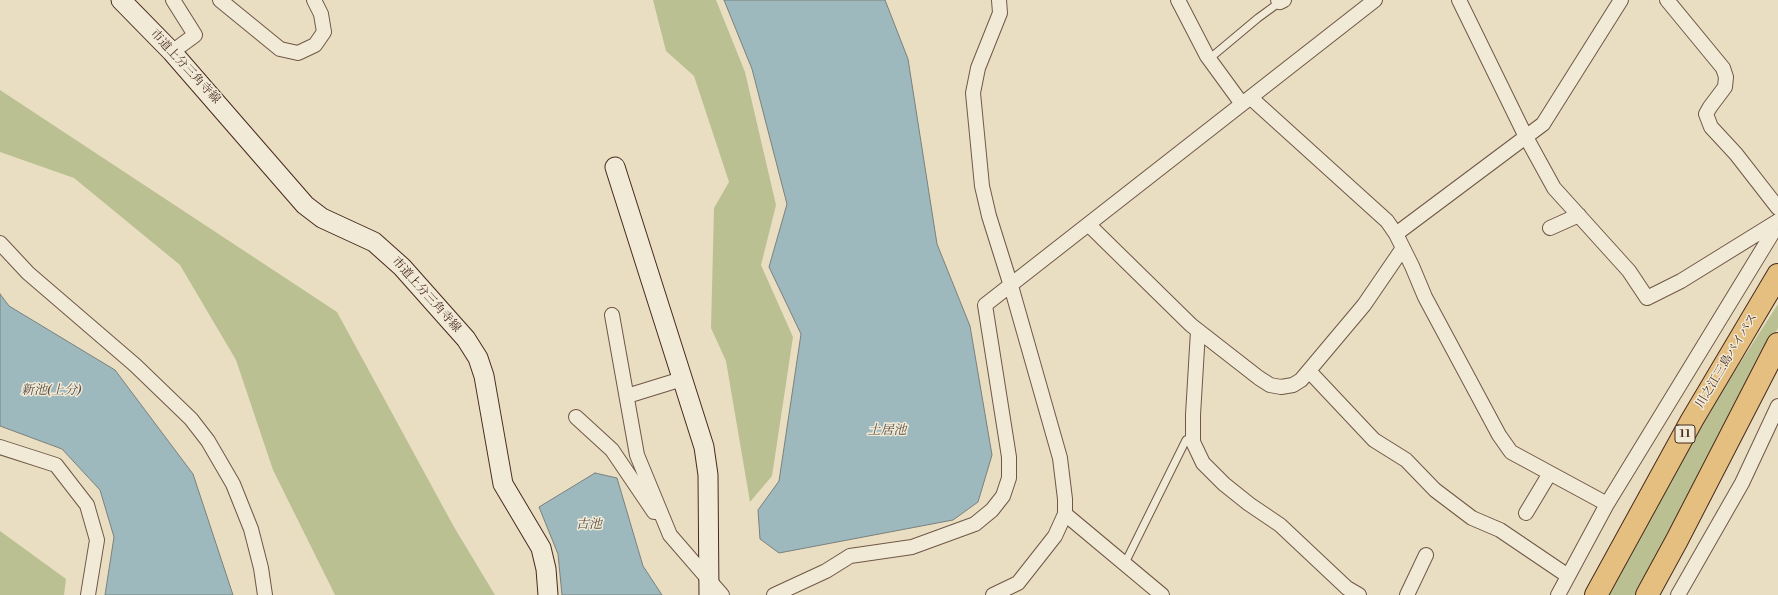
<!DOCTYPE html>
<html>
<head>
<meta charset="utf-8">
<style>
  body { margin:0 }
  canvas { display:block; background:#e9dec1 }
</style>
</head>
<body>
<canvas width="1778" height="595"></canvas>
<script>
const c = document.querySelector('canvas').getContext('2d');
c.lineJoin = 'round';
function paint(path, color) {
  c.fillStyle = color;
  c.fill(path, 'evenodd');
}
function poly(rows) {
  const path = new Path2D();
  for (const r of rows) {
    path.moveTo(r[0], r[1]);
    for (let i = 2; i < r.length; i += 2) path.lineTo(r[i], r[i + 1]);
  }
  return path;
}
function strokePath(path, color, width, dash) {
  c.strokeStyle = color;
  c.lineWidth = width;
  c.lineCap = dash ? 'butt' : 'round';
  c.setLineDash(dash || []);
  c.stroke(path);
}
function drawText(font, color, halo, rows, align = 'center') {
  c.font = font + ' "Libre Bodoni","Noto Serif JP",serif';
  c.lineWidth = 3;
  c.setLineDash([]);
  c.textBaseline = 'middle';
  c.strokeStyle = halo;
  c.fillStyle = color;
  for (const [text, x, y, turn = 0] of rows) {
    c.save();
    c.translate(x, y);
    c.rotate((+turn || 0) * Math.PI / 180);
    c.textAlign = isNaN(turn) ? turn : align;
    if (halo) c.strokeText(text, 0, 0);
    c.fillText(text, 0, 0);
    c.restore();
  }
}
paint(poly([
  [653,0,716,0,745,72,776,205,761,265,793,337,772,476,750,502,726,361,711,328,714,208,729,182,694,76,666,51],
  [0,90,337,312,454,527,495,595,335,595,273,470,236,360,180,265,74,178,0,152],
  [1778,304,1778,328,1637,595,1606,595,1711,408],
  [0,531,66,579,64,595,0,595]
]), '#bac091');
const water = poly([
  [724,0,885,0,908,59,937,244,970,326,992,455,978,502,953,520,779,553,760,539,758,510,779,481,801,334,769,267,787,204,752,69,724,0],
  [0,294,9,306,115,370,193,474,233,595,105,595,114,537,100,490,62,449,0,426,0,294],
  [595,473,617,478,643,566,662,595,562,595,558,554,539,507,595,473]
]);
paint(water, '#9db9bd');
strokePath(water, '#7b807d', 1);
const lane = poly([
  [1209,59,1258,18,1280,2],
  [1125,563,1186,440,1193,437]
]);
const street = poly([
  [220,0,280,49,298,53,315,45,324,32,321,14,314,0],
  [1178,0,1207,56,1242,104],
  [1278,0,1280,2,1284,0],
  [1459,0,1526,137,1554,188,1629,271,1647,298,1681,281,1778,221],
  [1667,0,1723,68,1726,77,1725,87,1710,107,1706,114,1711,127,1736,154,1778,208],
  [172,52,195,35,173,0],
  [1251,98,1387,221,1396,234,1412,266,1425,297,1499,435,1511,452,1607,504],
  [1089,225,1191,325,1259,378,1270,385,1281,387,1293,385,1301,380,1364,305,1403,248],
  [1550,228,1579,215],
  [1396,234,1543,124,1621,0],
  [0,243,28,273,135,365,191,419,208,441,233,484,251,529,261,568,265,595],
  [612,315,637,455,670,535,722,595],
  [1198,331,1193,415,1193,442,1203,463,1224,484,1249,504,1280,525,1347,588,1359,595],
  [1309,371,1374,440,1406,460,1435,490,1472,518,1500,530,1568,576],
  [627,396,682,379],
  [576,417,612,450,654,512],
  [0,447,56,465,87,505,97,540,88,595],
  [1526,513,1550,473],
  [1065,514,1162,595],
  [774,595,826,571,850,556,912,547,975,524,992,510,1003,496,1009,478,1009,457,985,305,1375,0],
  [993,595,1018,583,1055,536,1065,514,1065,499,1060,458,1011,286,989,216,982,186,973,93,978,68,1000,13,999,0],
  [1407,595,1426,555],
  [1558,595,1607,504,1778,224],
  [1678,595,1742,483,1778,406]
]);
const secondary = poly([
  [121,0,172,52,305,205,322,218,374,242,402,267,466,339,478,358,484,376,503,484,541,548,546,569,548,595],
  [615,167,704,447,708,475,709,595]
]);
const highway = poly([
  [1596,595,1692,420,1778,275],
  [1647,595,1677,540,1778,344]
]);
strokePath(lane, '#705747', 9);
strokePath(street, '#705747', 16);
strokePath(secondary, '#482a1e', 21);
strokePath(highway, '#482a1e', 24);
strokePath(lane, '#f1ead7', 7);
strokePath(street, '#f1ead7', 14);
strokePath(secondary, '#f1ead7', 19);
strokePath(highway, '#e4bf80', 22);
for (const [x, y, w] of [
  [1685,434,20]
]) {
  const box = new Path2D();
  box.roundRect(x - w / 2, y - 9, w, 18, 3);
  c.fillStyle = '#f1ead7';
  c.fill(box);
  strokePath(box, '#482a1e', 1);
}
drawText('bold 11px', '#482a1e', null, [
  ["11",1685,434]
]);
drawText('12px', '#482a1e', '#f1ead7', [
  ["市道上分三角寺線",185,67,47],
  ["市道上分三角寺線",426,295,48],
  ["川之江三島バイパス",1727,361,-59]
]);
drawText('italic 13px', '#5d4e46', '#f1ead7', [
  ["新池(上分)",51,391],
  ["土居池",887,431],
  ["古池",589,525]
]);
</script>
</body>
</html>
